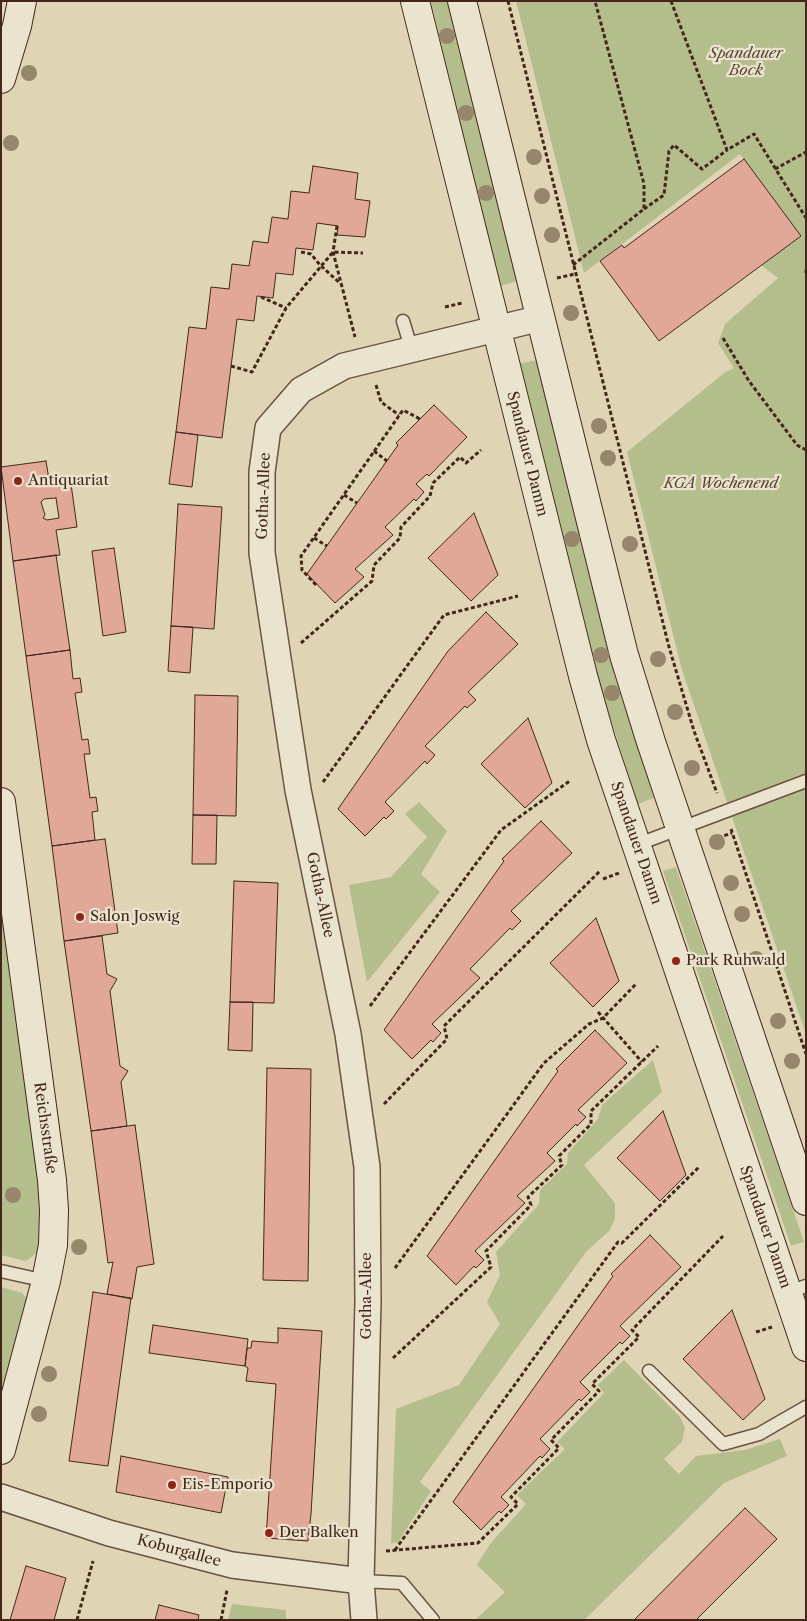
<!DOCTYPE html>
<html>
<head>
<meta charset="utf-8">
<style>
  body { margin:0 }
  #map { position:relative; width:807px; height:1621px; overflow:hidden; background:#dfd5b5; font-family:"Libre Caslon Text",serif }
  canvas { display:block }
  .frame { position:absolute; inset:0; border:2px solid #44271a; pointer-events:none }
</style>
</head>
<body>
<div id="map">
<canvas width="807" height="1621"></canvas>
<div class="frame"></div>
</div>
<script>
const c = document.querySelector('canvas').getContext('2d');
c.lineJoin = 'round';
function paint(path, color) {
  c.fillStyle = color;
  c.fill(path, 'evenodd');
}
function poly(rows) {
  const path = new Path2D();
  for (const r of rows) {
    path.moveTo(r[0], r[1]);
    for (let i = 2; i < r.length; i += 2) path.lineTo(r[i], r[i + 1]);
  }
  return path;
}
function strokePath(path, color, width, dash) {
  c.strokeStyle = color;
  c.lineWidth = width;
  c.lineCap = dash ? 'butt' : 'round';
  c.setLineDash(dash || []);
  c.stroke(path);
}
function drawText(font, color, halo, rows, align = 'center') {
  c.font = font + ' "Libre Caslon Text",serif';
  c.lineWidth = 4.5;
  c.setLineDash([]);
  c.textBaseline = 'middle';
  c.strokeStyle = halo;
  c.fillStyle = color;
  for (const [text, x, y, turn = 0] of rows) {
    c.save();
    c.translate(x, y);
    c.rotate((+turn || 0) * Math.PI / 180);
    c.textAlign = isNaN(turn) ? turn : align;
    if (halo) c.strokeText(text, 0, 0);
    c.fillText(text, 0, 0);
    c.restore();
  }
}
paint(poly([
  [431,1,447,1,517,281,500,286],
  [516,1,806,1,806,1034,682,670,627,452,724,373,734,368,718,343,725,324,778,278,761,265,801,236,740,154,584,273],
  [537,360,615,677,654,798,638,804,601,689,518,364],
  [419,802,447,831,421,874,440,892,367,982,349,885,391,877,427,837,405,814],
  [676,867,804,1242,791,1246,663,871],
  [1,891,40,1181,39,1251,26,1261,1,1255],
  [653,1060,662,1092,584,1165,615,1203,615,1219,610,1230,586,1252,420,1482,431,1491,398,1542,391,1543,396,1409,459,1385,500,1324,487,1302,500,1275,496,1252,539,1204,540,1190,567,1164,568,1153,598,1119,602,1105],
  [1,1287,22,1293,29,1301,1,1404],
  [624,1360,680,1417,685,1428,682,1442,664,1459,679,1474,696,1456,745,1450,780,1439,787,1456,724,1483,584,1620,475,1620,505,1592,477,1565,490,1544,526,1504,517,1495,565,1449,557,1442,604,1393,598,1385],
  [232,1604,286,1610,286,1620,228,1620]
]), '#b4bd8c');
const building = poly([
  [744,159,801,236,659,341,600,261,622,245,624,248,744,159],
  [313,166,358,173,355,199,370,201,365,237,337,235,338,226,317,223,313,250,296,248,293,275,276,273,273,298,257,296,254,321,237,319,222,438,176,432,189,327,206,329,211,287,229,289,232,264,249,266,253,241,268,243,272,217,288,219,291,191,309,193,313,166],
  [434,405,467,437,429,476,427,474,416,484,424,492,416,501,414,499,385,527,393,535,355,569,364,577,335,603,307,574,398,445,396,443,434,405],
  [176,432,198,435,192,487,169,484,176,432],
  [46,461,50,486,71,484,77,527,56,530,60,555,13,561,1,467,46,461],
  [56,498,59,518,47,520,43,518,45,515,41,502,44,499,56,498],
  [178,504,222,507,214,629,171,626,178,504],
  [474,513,498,575,471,601,428,558,474,513],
  [114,548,126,632,103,636,92,551,114,548],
  [56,555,70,650,26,656,13,561,56,555],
  [486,612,518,644,468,692,476,700,467,708,465,706,425,746,435,755,427,764,425,761,385,802,394,811,386,819,384,817,365,836,338,809,448,651,486,612],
  [171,626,193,627,190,673,168,671,171,626],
  [70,650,73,679,80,678,82,692,75,693,82,740,88,739,90,754,84,754,90,798,96,797,98,811,92,812,95,840,52,846,26,656,70,650],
  [195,695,238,696,236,816,193,815,195,695],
  [528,718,552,783,525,808,481,764,528,718],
  [193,815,217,815,216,864,192,864,193,815],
  [541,821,572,853,511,911,521,921,512,930,510,928,470,969,480,978,432,1024,441,1033,433,1042,431,1040,412,1059,384,1030,504,861,502,859,541,821],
  [105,839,118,933,64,941,52,846,105,839],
  [234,881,278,883,274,1003,230,1002,234,881],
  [596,918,619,981,593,1007,550,963,596,918],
  [102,936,107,974,117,979,110,991,120,1066,128,1071,121,1082,127,1126,91,1131,64,941,102,936],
  [230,1002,253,1002,252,1051,228,1050,230,1002],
  [595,1030,627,1063,578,1110,586,1117,577,1126,576,1124,547,1153,555,1161,517,1196,525,1203,475,1251,484,1260,476,1268,474,1266,456,1285,427,1256,558,1071,556,1069,595,1030],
  [267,1068,311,1069,308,1281,263,1280,267,1068],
  [663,1111,686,1175,660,1201,617,1158,663,1111],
  [135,1125,154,1264,137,1267,132,1299,107,1294,113,1262,108,1263,91,1131,135,1125],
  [650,1235,681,1267,620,1326,630,1336,622,1344,620,1342,580,1382,590,1392,581,1401,579,1399,540,1439,550,1449,542,1458,540,1456,501,1497,509,1505,501,1513,499,1511,481,1530,453,1502,613,1276,611,1274,650,1235],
  [93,1292,131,1298,108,1466,69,1461,93,1292],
  [732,1310,765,1399,743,1420,683,1359,732,1310],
  [153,1325,248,1339,245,1366,149,1353,153,1325],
  [278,1328,322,1331,311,1514,308,1541,266,1538,276,1384,246,1381,248,1368,245,1366,247,1348,251,1348,252,1341,278,1343,278,1328],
  [121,1456,228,1477,221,1513,116,1492,121,1456],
  [745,1508,777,1539,696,1620,634,1620,745,1508],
  [26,1566,66,1578,54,1620,10,1620,26,1566],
  [159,1605,199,1615,198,1620,155,1620,159,1605]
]);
paint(building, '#e1a898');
strokePath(building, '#44271a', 1);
const lane = poly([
  [403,321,412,351],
  [636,845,806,781],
  [1,1271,46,1281],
  [787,1293,806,1286],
  [649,1371,723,1444,759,1434,806,1407],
  [361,1581,402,1583,433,1620]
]);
const street = poly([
  [1,1497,109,1533,232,1565,361,1581],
  [364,1620,361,1581,368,1302,367,1167,348,1034,298,790,262,553,262,472,268,428,301,390,344,366,541,318]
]);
const secondary = poly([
  [415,1,583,676,601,740,806,1347],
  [462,1,624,655,651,742,806,1201],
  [1,79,17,26,22,1],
  [1,802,52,1180,54,1210,53,1245,46,1281,1,1450]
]);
strokePath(lane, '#6b5241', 15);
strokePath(street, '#6b5241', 28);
strokePath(secondary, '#44271a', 30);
strokePath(poly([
  [508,1,669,647,694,731,717,793],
  [671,1,727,150,754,134,806,218],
  [775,169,806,152],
  [644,209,664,195,669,151,674,145,702,169,727,150],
  [337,226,333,252,355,337],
  [301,252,311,254,320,265,342,285],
  [573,265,644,209,644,184,595,1],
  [806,270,806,273],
  [557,278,575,274],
  [261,297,286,308],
  [445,307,462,303],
  [723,338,749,381,797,445,806,450],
  [231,366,252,372,286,308,333,252,363,253],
  [376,385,381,402,399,415],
  [374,451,387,461],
  [344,495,357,503],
  [314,538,327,546],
  [316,585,302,570,301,556,403,410,420,419],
  [301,643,372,581,374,565,400,538,401,527,430,496,433,483,460,457,466,463,481,450],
  [323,782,444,615,518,596],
  [731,829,806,1054],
  [712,840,732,833],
  [603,879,619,873],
  [370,1006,501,830,571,780],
  [598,1012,642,1062],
  [384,1104,447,1039,444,1026,600,871],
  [395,1268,544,1063,589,1024,603,1018,637,983],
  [756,1332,772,1327],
  [393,1358,491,1267,486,1251,531,1205,528,1197,562,1165,559,1156,591,1124,591,1111,658,1046],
  [395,1550,618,1242,622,1243,699,1167],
  [386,1551,478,1543,518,1504,511,1497,559,1448,551,1440,599,1391,592,1384,639,1337,632,1330,723,1236],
  [77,1620,93,1561],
  [221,1620,227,1590]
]), '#44271a', 3, [4, 2.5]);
strokePath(lane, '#eae4cf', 12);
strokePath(street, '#eae4cf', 25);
strokePath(secondary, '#eae4cf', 28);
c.fillStyle = '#96866c';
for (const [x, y] of [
  [447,36],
  [29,73],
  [466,113],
  [11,143],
  [534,157],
  [486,193],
  [542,196],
  [552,235],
  [571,313],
  [599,426],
  [608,458],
  [572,539],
  [630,544],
  [601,655],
  [658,659],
  [612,693],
  [675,712],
  [692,768],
  [717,842],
  [731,883],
  [742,914],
  [756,959],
  [778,1021],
  [792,1061],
  [13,1195],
  [79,1247],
  [49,1374],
  [39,1414]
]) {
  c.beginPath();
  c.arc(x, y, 8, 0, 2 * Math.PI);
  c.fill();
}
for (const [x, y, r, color] of [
  [18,481,5,"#8f2418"],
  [80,917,5,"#8f2418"],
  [676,961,5,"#8f2418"],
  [172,1485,5,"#8f2418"],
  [269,1533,5,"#8f2418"]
]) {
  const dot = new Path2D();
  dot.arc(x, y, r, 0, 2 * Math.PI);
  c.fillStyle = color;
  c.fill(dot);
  strokePath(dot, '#eae4cf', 2);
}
drawText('italic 15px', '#5a4531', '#eae4cf', [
  ["Spandauer",746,54],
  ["Bock",746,71],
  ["KGA Wochenend",721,484]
]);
drawText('15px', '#44271a', '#eae4cf', [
  ["Spandauer Damm",527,454,76],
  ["Gotha-Allee",264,496,-88],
  ["Spandauer Damm",636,843,71],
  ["Gotha-Allee",320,895,78],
  ["Reichsstraße",45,1128,82],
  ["Spandauer Damm",765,1227,71],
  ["Gotha-Allee",367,1296,-90],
  ["Koburgallee",179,1551,15]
]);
drawText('15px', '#44271a', '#eae4cf', [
  ["Antiquariat",28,481],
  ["Salon Joswig",90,917],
  ["Park Ruhwald",686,961],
  ["Eis-Emporio",182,1485],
  ["Der Balken",279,1533]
], 'left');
</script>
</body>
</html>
